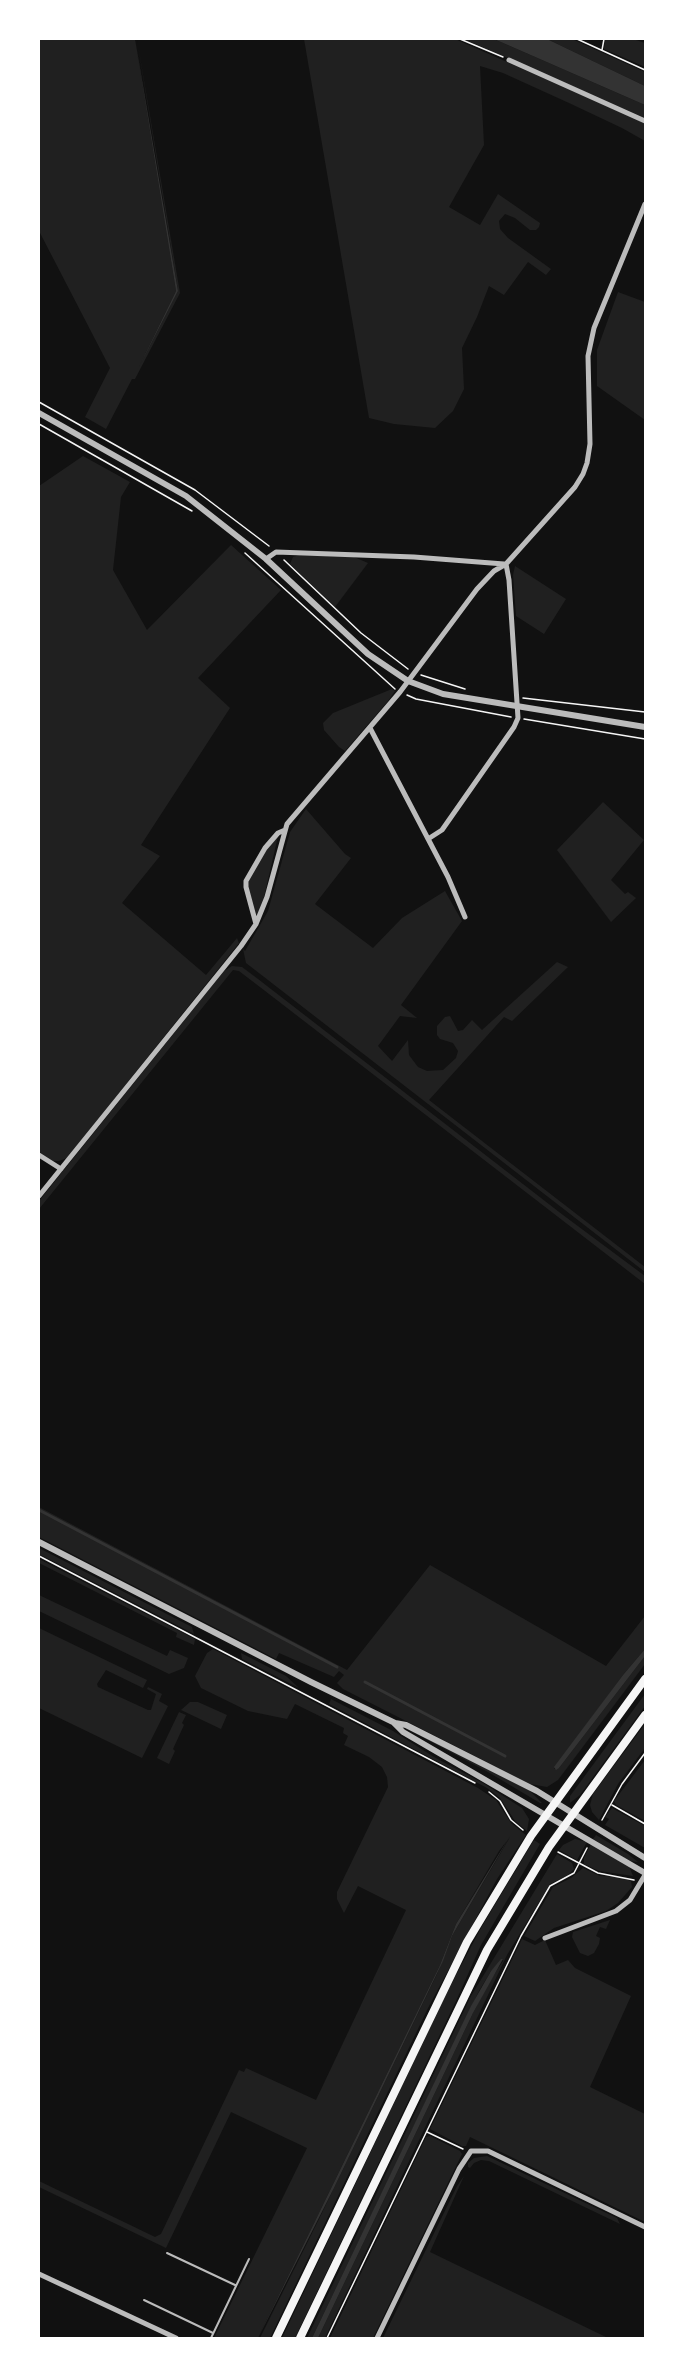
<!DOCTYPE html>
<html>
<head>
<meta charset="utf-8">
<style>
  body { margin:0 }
  #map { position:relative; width:684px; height:2377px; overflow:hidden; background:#111; font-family:Poppins,sans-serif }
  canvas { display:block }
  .frame { position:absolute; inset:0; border:40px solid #fff; pointer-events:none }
</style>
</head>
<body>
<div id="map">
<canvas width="684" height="2377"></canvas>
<div class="frame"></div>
</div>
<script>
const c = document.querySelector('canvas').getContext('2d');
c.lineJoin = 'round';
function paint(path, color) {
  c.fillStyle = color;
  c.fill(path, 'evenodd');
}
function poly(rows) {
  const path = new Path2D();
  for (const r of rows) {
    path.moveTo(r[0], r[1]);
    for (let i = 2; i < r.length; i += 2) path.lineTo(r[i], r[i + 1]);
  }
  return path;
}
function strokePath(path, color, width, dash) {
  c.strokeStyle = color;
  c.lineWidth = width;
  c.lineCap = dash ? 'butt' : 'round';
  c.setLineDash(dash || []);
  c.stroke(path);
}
paint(poly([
  [39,39,135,39,176,291,138,369,178,291,137,39,180,293,135,379,132,379,106,429,85,417,110,368,39,231],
  [304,39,455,39,645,123,645,141,622,128,569,103,503,73,480,66,484,145,449,207,480,225,498,194,540,223,539,227,536,230,530,230,515,218,505,214,499,221,500,229,508,238,551,269,546,275,528,262,504,295,489,286,477,317,462,348,464,389,453,411,435,428,394,424,369,418],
  [464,39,494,39,645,105,645,118],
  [547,39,572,39,645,72,645,86],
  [605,39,633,39,645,43,645,67,604,49],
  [618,292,645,302,645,420,597,386,597,350],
  [83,456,130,482,121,497,113,570,147,630,231,545,281,590,198,678,230,708,141,845,160,856,122,903,206,975,237,938,239,943,67,1158,59,1161,53,1161,39,1152,39,486],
  [299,555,354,557,368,563,335,607,290,564,293,557],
  [515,566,566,599,544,634,516,616,513,575],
  [392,689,395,691,388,701,345,751,339,747,324,730,323,723,333,713],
  [603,802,644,840,611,880,625,894,628,892,636,898,611,922,557,850],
  [306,809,345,854,351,858,315,904,373,948,402,918,445,891,462,921,401,1005,417,1018,400,1016,378,1046,392,1061,408,1040,409,1055,418,1067,427,1071,443,1070,456,1058,458,1051,453,1043,440,1039,437,1035,437,1026,445,1017,450,1016,458,1031,463,1030,472,1020,482,1030,557,962,568,967,512,1021,504,1017,429,1100,645,1267,645,1272,246,963,243,949,245,951,268,911,290,832],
  [278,836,264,897,257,917,248,887,249,881,268,847],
  [232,966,242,967,258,979,563,1215,645,1276,645,1284,269,994,239,971,233,970,39,1209,39,1201,224,971],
  [39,1507,347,1670,430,1565,606,1666,645,1616,645,1649,623,1675,554,1769,559,1768,645,1656,645,1664,558,1780,547,1787,530,1784,343,1689,337,1683,344,1675,339,1671,334,1677,279,1653,276,1659,39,1537],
  [39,1548,192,1627,194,1634,39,1554],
  [39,1559,195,1639,194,1645,176,1637,177,1633,39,1563],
  [39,1595,167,1656,170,1650,188,1658,184,1668,169,1674,39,1611],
  [39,1628,147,1680,143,1688,106,1670,97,1684,98,1687,148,1710,151,1710,156,1694,147,1689,148,1687,162,1694,159,1701,168,1706,142,1758,39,1708],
  [213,1649,478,1788,496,1800,511,1823,526,1835,497,1879,428,2008,270,2338,260,2338,320,2217,437,1974,452,1936,510,1837,499,1851,456,1924,440,1965,258,2338,214,2338,307,2148,231,2112,166,2248,39,2187,39,2181,155,2237,161,2234,239,2070,244,2072,246,2068,316,2100,406,1910,358,1886,344,1913,337,1899,337,1892,388,1787,387,1777,382,1767,369,1757,344,1745,348,1736,343,1733,344,1728,295,1704,287,1719,248,1711,201,1688,195,1676,207,1653],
  [241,1653,286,1676,299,1688,242,1659],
  [645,1694,645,1706,580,1795,570,1803,570,1796],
  [331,1699,393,1731,434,1757,483,1783,522,1808,529,1819,527,1831,515,1821,500,1798,487,1788,329,1704],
  [190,1702,198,1702,227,1715,221,1729,181,1710],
  [179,1712,186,1715,182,1723,184,1725,173,1749,175,1751,169,1764,157,1758],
  [645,1724,645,1748,618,1784,599,1820,592,1812,590,1805,593,1794],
  [405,1728,529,1790,542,1803,540,1803,488,1772],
  [645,1760,645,1821,616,1805,614,1801],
  [612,1808,645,1826,645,1848,605,1825,609,1819,605,1817],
  [596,1835,628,1854,638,1862,630,1861,593,1839],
  [575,1839,587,1842,577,1860,559,1850,563,1845],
  [534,1840,540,1844,481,1945,456,2001,295,2338,282,2338,446,1994,481,1928],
  [591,1844,629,1866,633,1876,599,1871,584,1864,584,1858],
  [557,1854,572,1863,574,1869,568,1875,550,1884,507,1955,325,2338,318,2338,473,2013,489,1982,503,1961,503,1959,491,1971,479,1991,312,2338,307,2338,471,1996],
  [583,1868,600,1876,620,1877,631,1881,632,1887,618,1903,606,1911,554,1928,535,1941,524,1936,553,1887,571,1878],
  [610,1920,606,1929,600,1927,596,1936,600,1938,599,1944,594,1953,588,1956,580,1953,572,1937,573,1932],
  [522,1939,535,1945,545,1940,556,1965,568,1960,575,1968,631,1996,590,2087,645,2114,645,2222,470,2137,466,2146,462,2146,430,2129],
  [430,2136,460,2151,462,2154,373,2338,330,2338,426,2137],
  [487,2156,617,2218,620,2224,489,2161,481,2160,474,2163,470,2168,468,2167,468,2163,474,2158],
  [464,2176,430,2252,608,2338,383,2338,457,2186]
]), '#202020');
paint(poly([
  [135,39,178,291,138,369,176,291],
  [494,39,547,39,645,86,645,105],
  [645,1649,645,1656,559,1768,556,1770,554,1767,623,1675],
  [510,1836,452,1936,443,1961,334,2188,258,2338,440,1965,456,1924],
  [503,1959,473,2013,318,2338,312,2338,471,2006,491,1971,501,1959]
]), '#333');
strokePath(poly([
  [39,1510,337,1667],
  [365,1682,505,1756]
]), '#333', 3);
strokePath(poly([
  [460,39,503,57],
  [577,39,645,70],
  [602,50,604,39],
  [39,402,195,490,269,546],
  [39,424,192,511],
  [245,553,395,689],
  [284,560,361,633,408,669],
  [421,675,465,689],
  [407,695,416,699,511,717],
  [523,698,645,712],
  [524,719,645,739],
  [39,1556,475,1783],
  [489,1792,500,1801,511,1820,523,1830],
  [612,1805,645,1824],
  [602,1820,622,1784,645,1753],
  [558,1852,598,1873,634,1880],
  [427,2132,463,2149],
  [327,2338,521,1936,550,1886,574,1873,587,1848]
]), '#f5f5f5', 1.5);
strokePath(poly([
  [167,2253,235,2285],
  [144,2300,213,2333],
  [211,2338,249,2259]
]), '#bcbcbc', 2);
strokePath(poly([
  [509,60,645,121],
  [266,559,276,552,414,557,504,564],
  [370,728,448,877,465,917],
  [428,839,442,830,514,727,518,718,509,580,506,564],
  [256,924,246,887,246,881,265,848,278,833,285,830],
  [39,1155,61,1169],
  [39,1196,241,946,256,924,267,897,287,824,400,692,477,589,494,571,506,564,575,487,583,474,587,463,590,444,588,356,594,328,645,204],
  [545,1938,616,1911,630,1900,645,1875],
  [39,2274,176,2338],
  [377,2338,459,2169,471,2151,488,2151,645,2227]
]), '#bcbcbc', 5);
strokePath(poly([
  [39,413,186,496,266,559,368,654,408,681,443,694,645,727],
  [39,1542,311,1682,395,1723,406,1725,537,1791,645,1858],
  [395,1724,403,1732,645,1873]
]), '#bcbcbc', 6);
strokePath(poly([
  [276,2338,467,1942,531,1836,645,1679],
  [300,2338,487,1950,549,1847,645,1715]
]), '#f5f5f5', 8);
</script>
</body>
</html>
